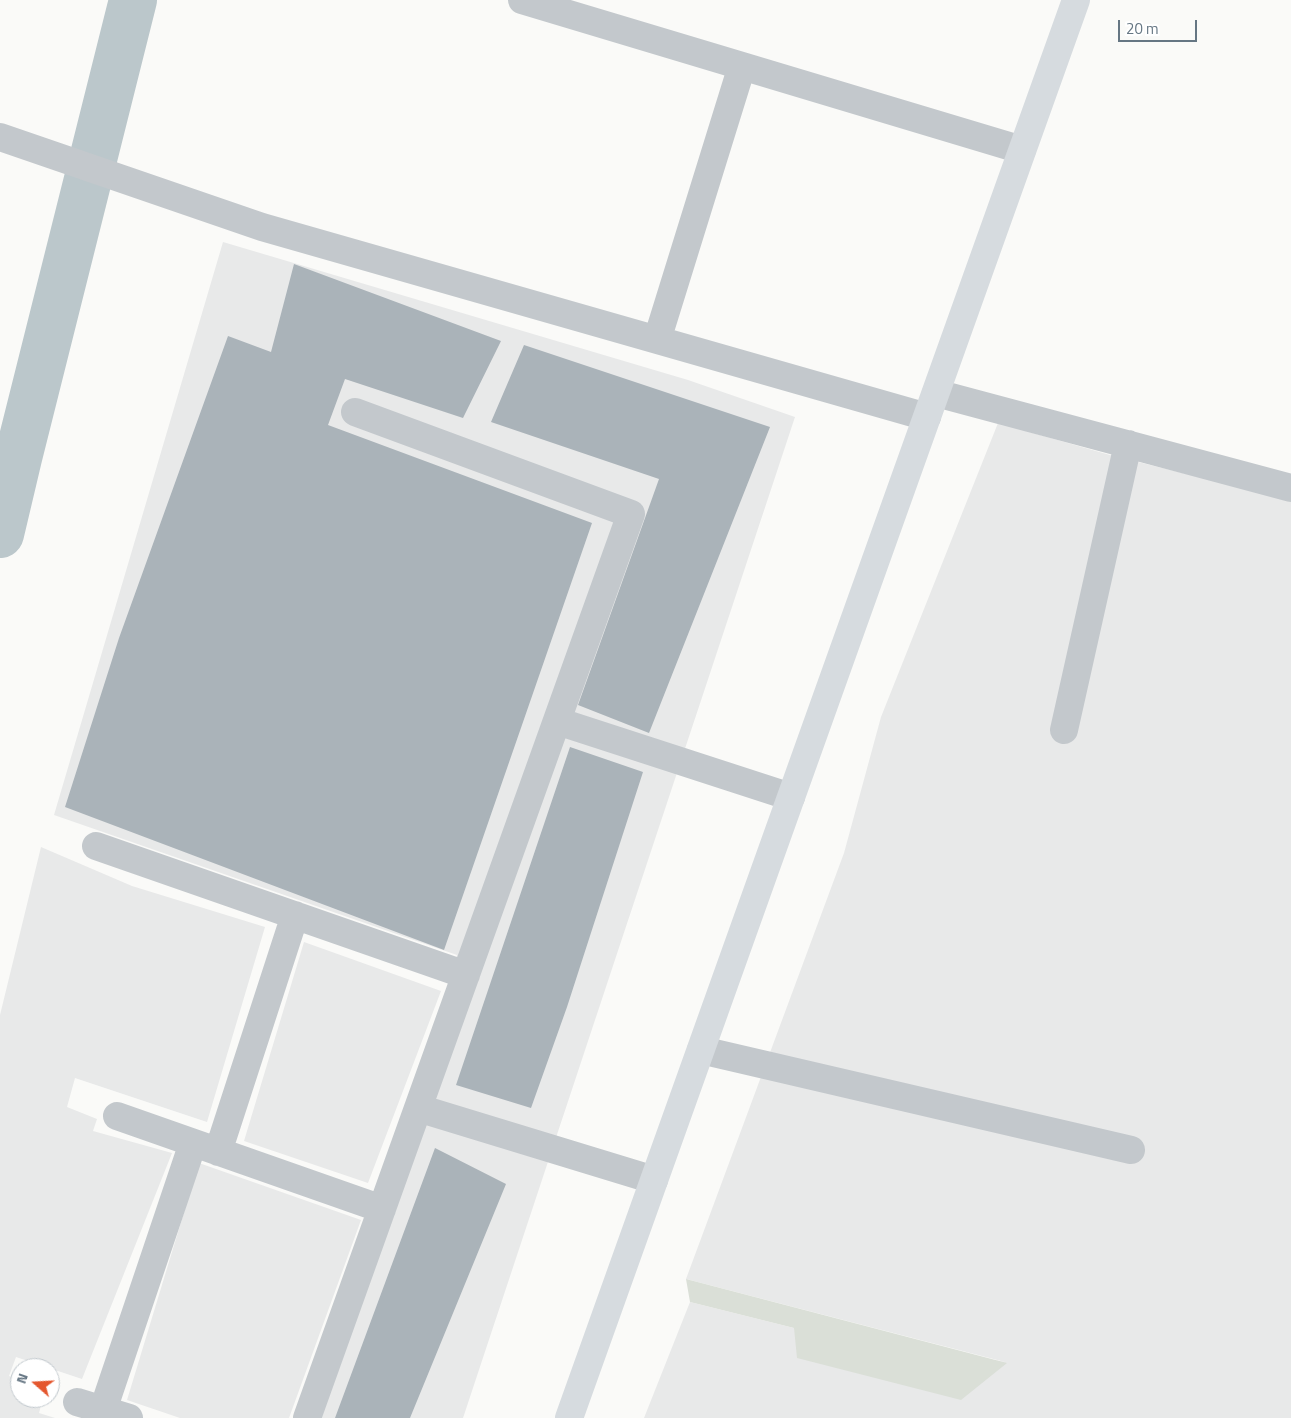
<!DOCTYPE html>
<html>
<head>
<meta charset="utf-8">
<style>
  body { margin:0 }
  #map { position:relative; width:1291px; height:1418px; overflow:hidden; background:#fafaf8; font-family:"Titillium Web",sans-serif }
  canvas { display:block }
  .north { position:absolute; left:10px; top:1358px; width:50px; height:50px; box-sizing:border-box; background:#fff; border:1px solid #c1c8cd; border-radius:50%; rotate:289deg; font-size:14px; font-weight:700; line-height:20px; text-align:center; color:#657683 }
  .north::after { content:''; display:block; margin:auto; width:18px; height:22px; background:#e4572e; clip-path:polygon(50% 0,100% 100%,50% 72%,0 100%) }
  .scale { position:absolute; left:1118px; top:20px; width:79px; height:22px; box-sizing:border-box; border:2px solid #657683; border-top:0; padding-left:6px; font-size:15px; line-height:18px; white-space:nowrap; color:#657683; -webkit-text-stroke:4px #fff; paint-order:stroke }
</style>
</head>
<body>
<div id="map">
<canvas width="1291" height="1418"></canvas>
<div class="north">N</div>
<div class="scale">20 m</div>
</div>
<script>
const c = document.querySelector('canvas').getContext('2d');
c.lineJoin = 'round';
function paint(path, color) {
  c.fillStyle = color;
  c.fill(path, 'evenodd');
}
function poly(rows) {
  const path = new Path2D();
  for (const r of rows) {
    path.moveTo(r[0], r[1]);
    for (let i = 2; i < r.length; i += 2) path.lineTo(r[i], r[i + 1]);
  }
  return path;
}
function strokePath(path, color, width, dash) {
  c.strokeStyle = color;
  c.lineWidth = width;
  c.lineCap = dash ? 'butt' : 'round';
  c.setLineDash(dash || []);
  c.stroke(path);
}
paint(poly([
  [223,242,688,380,795,417,463,1418,321,1418,457,955,54,815],
  [998,423,1110,455,1291,500,1291,1418,644,1418,690,1302,794,1328,1005,1362,686,1279,844,853,881,717],
  [41,847,132,886,265,927,207,1122,75,1078,67,1107,97,1119,93,1131,172,1153,82,1379,16,1357,9,1376,20,1380,20,1398,43,1398,39,1413,55,1418,0,1418,0,1015],
  [304,942,441,991,368,1183,244,1141],
  [199,1163,361,1220,289,1418,180,1418,127,1400]
]), '#e8e9e9');
paint(poly([
  [686,1279,1007,1363,961,1400,797,1358,794,1328,690,1302]
]), '#dadfd7');
strokePath(poly([
  [0,534,18,458,133,0]
]), '#bbc7cb', 48);
paint(poly([
  [294,264,501,341,463,418,345,379,328,425,592,523,444,950,65,807,119,638,228,336,271,352],
  [524,345,770,427,649,733,578,705,659,479,491,422],
  [570,747,643,772,567,1007,531,1108,456,1085],
  [435,1148,506,1184,410,1418,335,1418]
]), '#aab3b9');
strokePath(poly([
  [522,0,1022,150],
  [0,137,262,227,927,417],
  [657,340,742,66],
  [936,393,1291,488],
  [355,412,631,514,418,1108],
  [557,721,791,797],
  [1064,730,1128,444],
  [96,846,466,975],
  [701,1050,1131,1150],
  [117,1116,382,1209],
  [218,1152,295,915],
  [77,1402,129,1418],
  [103,1410,193,1143],
  [307,1418,418,1108,654,1180]
]), '#c3c8cc', 28);
strokePath(poly([
  [569,1418,1076,0]
]), '#d6dbdf', 28);
</script>
</body>
</html>
